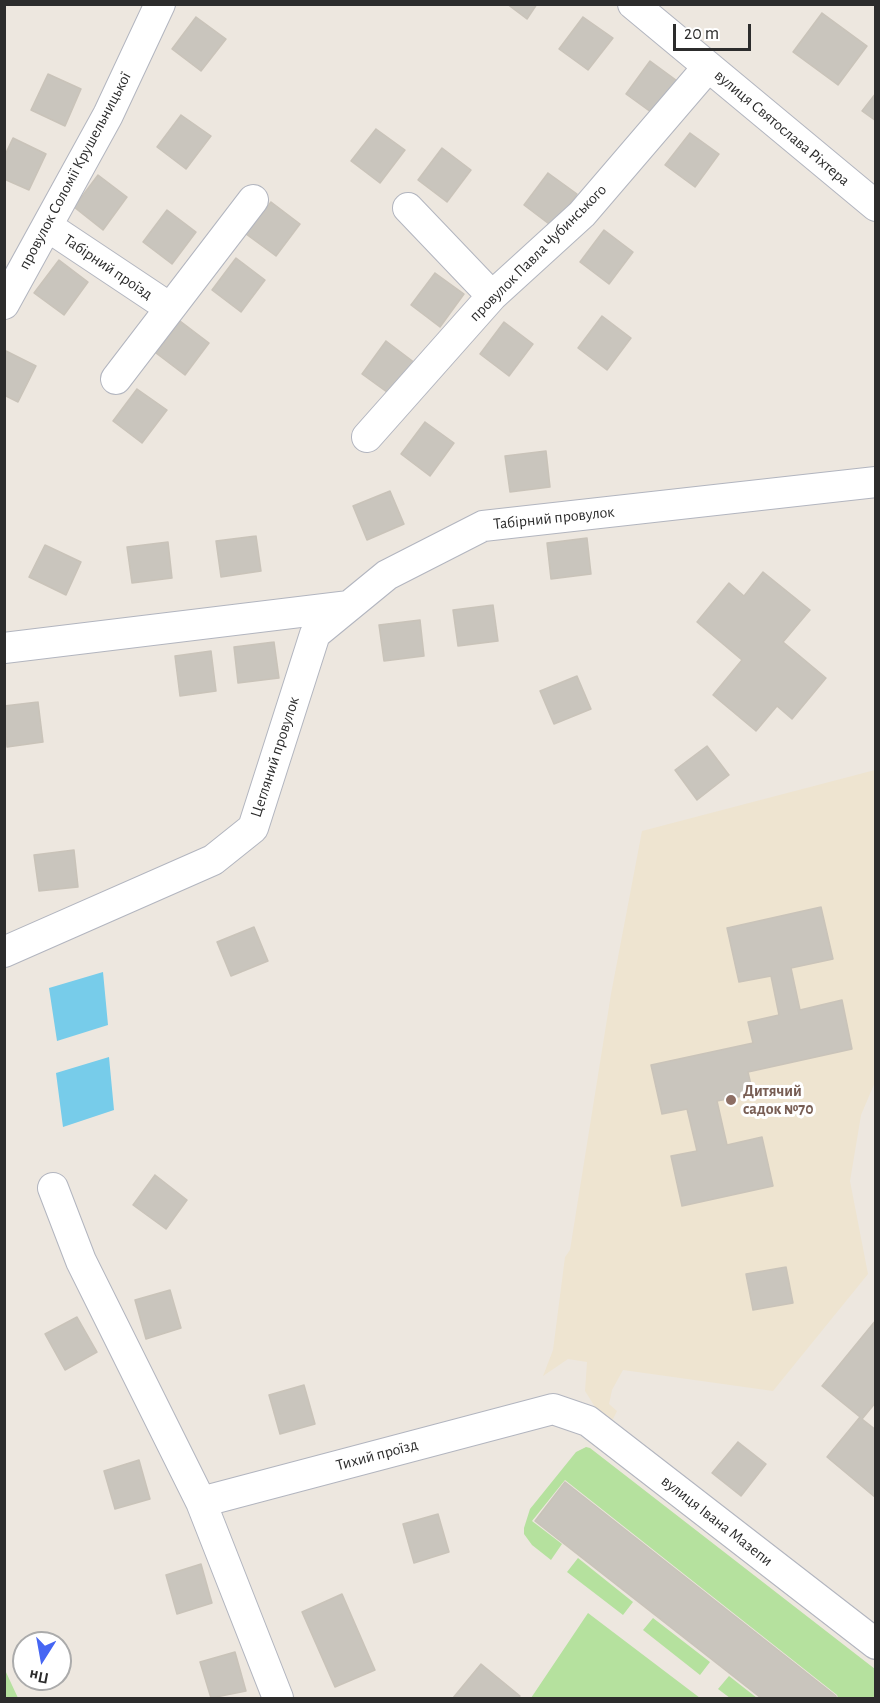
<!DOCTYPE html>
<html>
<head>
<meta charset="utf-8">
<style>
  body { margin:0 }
  #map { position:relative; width:880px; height:1703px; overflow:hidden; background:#ede7df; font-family:"Alegreya Sans",sans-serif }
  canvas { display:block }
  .frame { position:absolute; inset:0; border:6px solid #2c2c2c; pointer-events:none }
  .north { position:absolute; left:12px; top:1631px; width:60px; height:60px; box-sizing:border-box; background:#fff; border:2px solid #ababab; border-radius:50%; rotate:191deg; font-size:16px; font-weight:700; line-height:24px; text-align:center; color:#2c2c2c }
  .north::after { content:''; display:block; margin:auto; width:21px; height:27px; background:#4666f3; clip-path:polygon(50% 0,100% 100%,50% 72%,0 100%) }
  .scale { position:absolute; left:673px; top:24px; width:78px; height:27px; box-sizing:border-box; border:3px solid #2c2c2c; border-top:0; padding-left:8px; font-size:18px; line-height:21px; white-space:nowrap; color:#2c2c2c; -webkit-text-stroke:4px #fff; paint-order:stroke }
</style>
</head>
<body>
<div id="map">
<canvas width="880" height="1703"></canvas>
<div class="frame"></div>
<div class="north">Пн</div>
<div class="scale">20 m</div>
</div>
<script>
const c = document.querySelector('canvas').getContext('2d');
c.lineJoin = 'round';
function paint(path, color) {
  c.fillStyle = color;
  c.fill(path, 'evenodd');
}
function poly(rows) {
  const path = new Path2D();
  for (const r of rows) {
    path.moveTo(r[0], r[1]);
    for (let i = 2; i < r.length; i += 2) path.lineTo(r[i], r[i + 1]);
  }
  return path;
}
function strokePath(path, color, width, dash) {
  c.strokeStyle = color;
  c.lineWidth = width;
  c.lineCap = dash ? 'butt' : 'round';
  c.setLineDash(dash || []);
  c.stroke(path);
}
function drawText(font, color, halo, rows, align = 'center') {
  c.font = font + ' "Alegreya Sans",sans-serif';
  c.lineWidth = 6;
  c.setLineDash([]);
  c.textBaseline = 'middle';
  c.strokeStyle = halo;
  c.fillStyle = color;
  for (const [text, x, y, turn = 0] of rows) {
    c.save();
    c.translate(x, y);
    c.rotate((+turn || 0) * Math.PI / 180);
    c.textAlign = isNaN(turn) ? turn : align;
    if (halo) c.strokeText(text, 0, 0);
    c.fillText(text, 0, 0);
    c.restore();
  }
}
paint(poly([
  [875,770,875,1082,861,1115,850,1181,868,1274,773,1391,623,1370,612,1390,609,1404,617,1411,611,1423,597,1410,585,1391,587,1362,568,1359,543,1376,553,1350,565,1257,570,1250,611,994,642,831]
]), '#eee4d0');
paint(poly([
  [586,1447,590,1448,875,1669,875,1698,838,1698,837,1695,565,1480,532,1521,562,1544,551,1560,532,1545,524,1534,524,1528,530,1509,576,1452],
  [578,1558,633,1602,623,1615,567,1572],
  [588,1613,613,1632,700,1698,531,1698],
  [653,1618,710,1662,700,1675,643,1630],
  [5,1670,18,1698,5,1698],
  [729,1676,757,1698,730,1698,718,1689]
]), '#b5e19e');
paint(poly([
  [103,972,108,1025,57,1041,49,988],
  [109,1057,114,1110,63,1127,56,1073]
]), '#77ccea');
const building = poly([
  [507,4,537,4,527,19,507,4],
  [822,13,867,46,838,85,793,52,822,13],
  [196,17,226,39,201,71,172,49,196,17],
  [583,17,613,38,588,70,559,49,583,17],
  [650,61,680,83,655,115,626,94,650,61],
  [48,74,81,89,65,126,31,110,48,74],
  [876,93,876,121,862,111,876,93],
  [181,115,211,136,186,169,157,147,181,115],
  [376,129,405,150,380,183,351,161,376,129],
  [690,133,719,154,695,187,665,165,690,133],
  [13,138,46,154,29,190,4,179,4,157,13,138],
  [442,148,471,170,447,202,418,180,442,148],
  [548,173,577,194,553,227,524,205,548,173],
  [98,175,127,197,103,230,74,207,98,175],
  [271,202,300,224,276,256,246,234,271,202],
  [167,210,196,232,172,264,143,242,167,210],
  [604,230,633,252,609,284,580,262,604,230],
  [236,258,265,280,241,312,212,290,236,258],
  [59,260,88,282,64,315,34,293,59,260],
  [435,273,464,294,440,327,411,305,435,273],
  [602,316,631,338,607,370,578,348,602,316],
  [180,321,209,343,185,375,156,353,180,321],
  [504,322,533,344,509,376,480,354,504,322],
  [386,341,415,363,391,395,362,374,386,341],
  [4,350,36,366,18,402,4,395,4,350],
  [137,389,167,410,142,443,113,421,137,389],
  [425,422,454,443,430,476,401,454,425,422],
  [546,451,550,487,510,492,505,456,546,451],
  [390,491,404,524,367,540,353,506,390,491],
  [256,536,261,571,221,577,216,541,256,536],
  [587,538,591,574,551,579,547,543,587,538],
  [168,542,172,578,132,583,127,547,168,542],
  [45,545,81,562,66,595,29,577,45,545],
  [763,572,810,610,783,642,826,678,792,719,777,706,756,731,713,695,742,660,697,622,729,583,744,596,763,572],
  [493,605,498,641,458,646,453,610,493,605],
  [420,620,424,656,384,661,379,625,420,620],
  [274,642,279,678,238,683,234,647,274,642],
  [211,651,216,691,180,696,175,656,211,651],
  [577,676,591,709,554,724,540,691,577,676],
  [38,702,43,742,7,747,4,706,38,702],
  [707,746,729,775,697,800,675,770,707,746],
  [74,850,78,887,39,891,34,855,74,850],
  [821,907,833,959,791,968,800,1010,842,1000,852,1049,748,1072,753,1094,717,1101,727,1145,762,1137,773,1186,682,1206,671,1156,697,1151,687,1109,662,1114,651,1065,753,1043,748,1022,779,1015,771,976,739,982,727,928,821,907],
  [254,927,268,961,231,976,217,942,254,927],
  [155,1175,187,1200,166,1229,133,1205,155,1175],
  [786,1267,793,1303,753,1310,746,1274,786,1267],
  [170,1290,181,1328,146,1339,135,1300,170,1290],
  [77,1317,97,1352,65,1370,45,1334,77,1317],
  [876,1320,876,1402,862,1419,876,1430,876,1498,827,1457,860,1417,822,1386,876,1320],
  [304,1385,315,1424,280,1434,269,1395,304,1385],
  [738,1442,766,1464,741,1496,712,1473,738,1442],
  [139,1460,150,1499,115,1509,104,1471,139,1460],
  [565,1482,836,1696,836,1698,761,1698,535,1521,565,1482],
  [438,1514,449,1552,414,1563,403,1524,438,1514],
  [201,1564,212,1603,177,1614,166,1575,201,1564],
  [342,1594,375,1670,335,1687,302,1612,342,1594],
  [235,1652,246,1691,211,1698,200,1662,235,1652],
  [481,1664,520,1696,518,1698,453,1698,481,1664]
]);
paint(building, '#c9c5bd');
strokePath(building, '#c9c3b9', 1.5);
const minor = poly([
  [633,4,876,206],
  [408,208,492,296],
  [47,226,170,308],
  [4,304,108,115,160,4],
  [116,379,253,200],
  [367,437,492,296,582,214,708,67],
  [4,648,349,606],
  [4,952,213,860,253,828,315,634,387,575,483,526,876,482],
  [53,1188,81,1261,201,1502,278,1698],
  [201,1502,553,1409,588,1421,876,1644]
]);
strokePath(minor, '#b2b5bf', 32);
strokePath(minor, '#fff', 30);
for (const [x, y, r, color] of [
  [731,1100,6,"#8d6e63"]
]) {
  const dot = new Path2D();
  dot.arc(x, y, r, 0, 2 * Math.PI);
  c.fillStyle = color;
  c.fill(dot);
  strokePath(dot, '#fff', 2);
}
drawText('16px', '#2c2c2c', '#fff', [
  ["вулиця Святослава Ріхтера",782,128,40],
  ["провулок Соломії Крушельницької",75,171,-62],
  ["провулок Павла Чубинського",538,253,-45],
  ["Табірний проїзд",108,267,34],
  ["Табірний провулок",554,518,-6],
  ["Цегляний провулок",275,757,-72],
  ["Тихий проїзд",377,1455,-15],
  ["вулиця Івана Мазепи",717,1521,38]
]);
drawText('bold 16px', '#785e54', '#fff', [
  ["Дитячий",743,1091],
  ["садок №70",743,1109]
], 'left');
</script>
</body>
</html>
